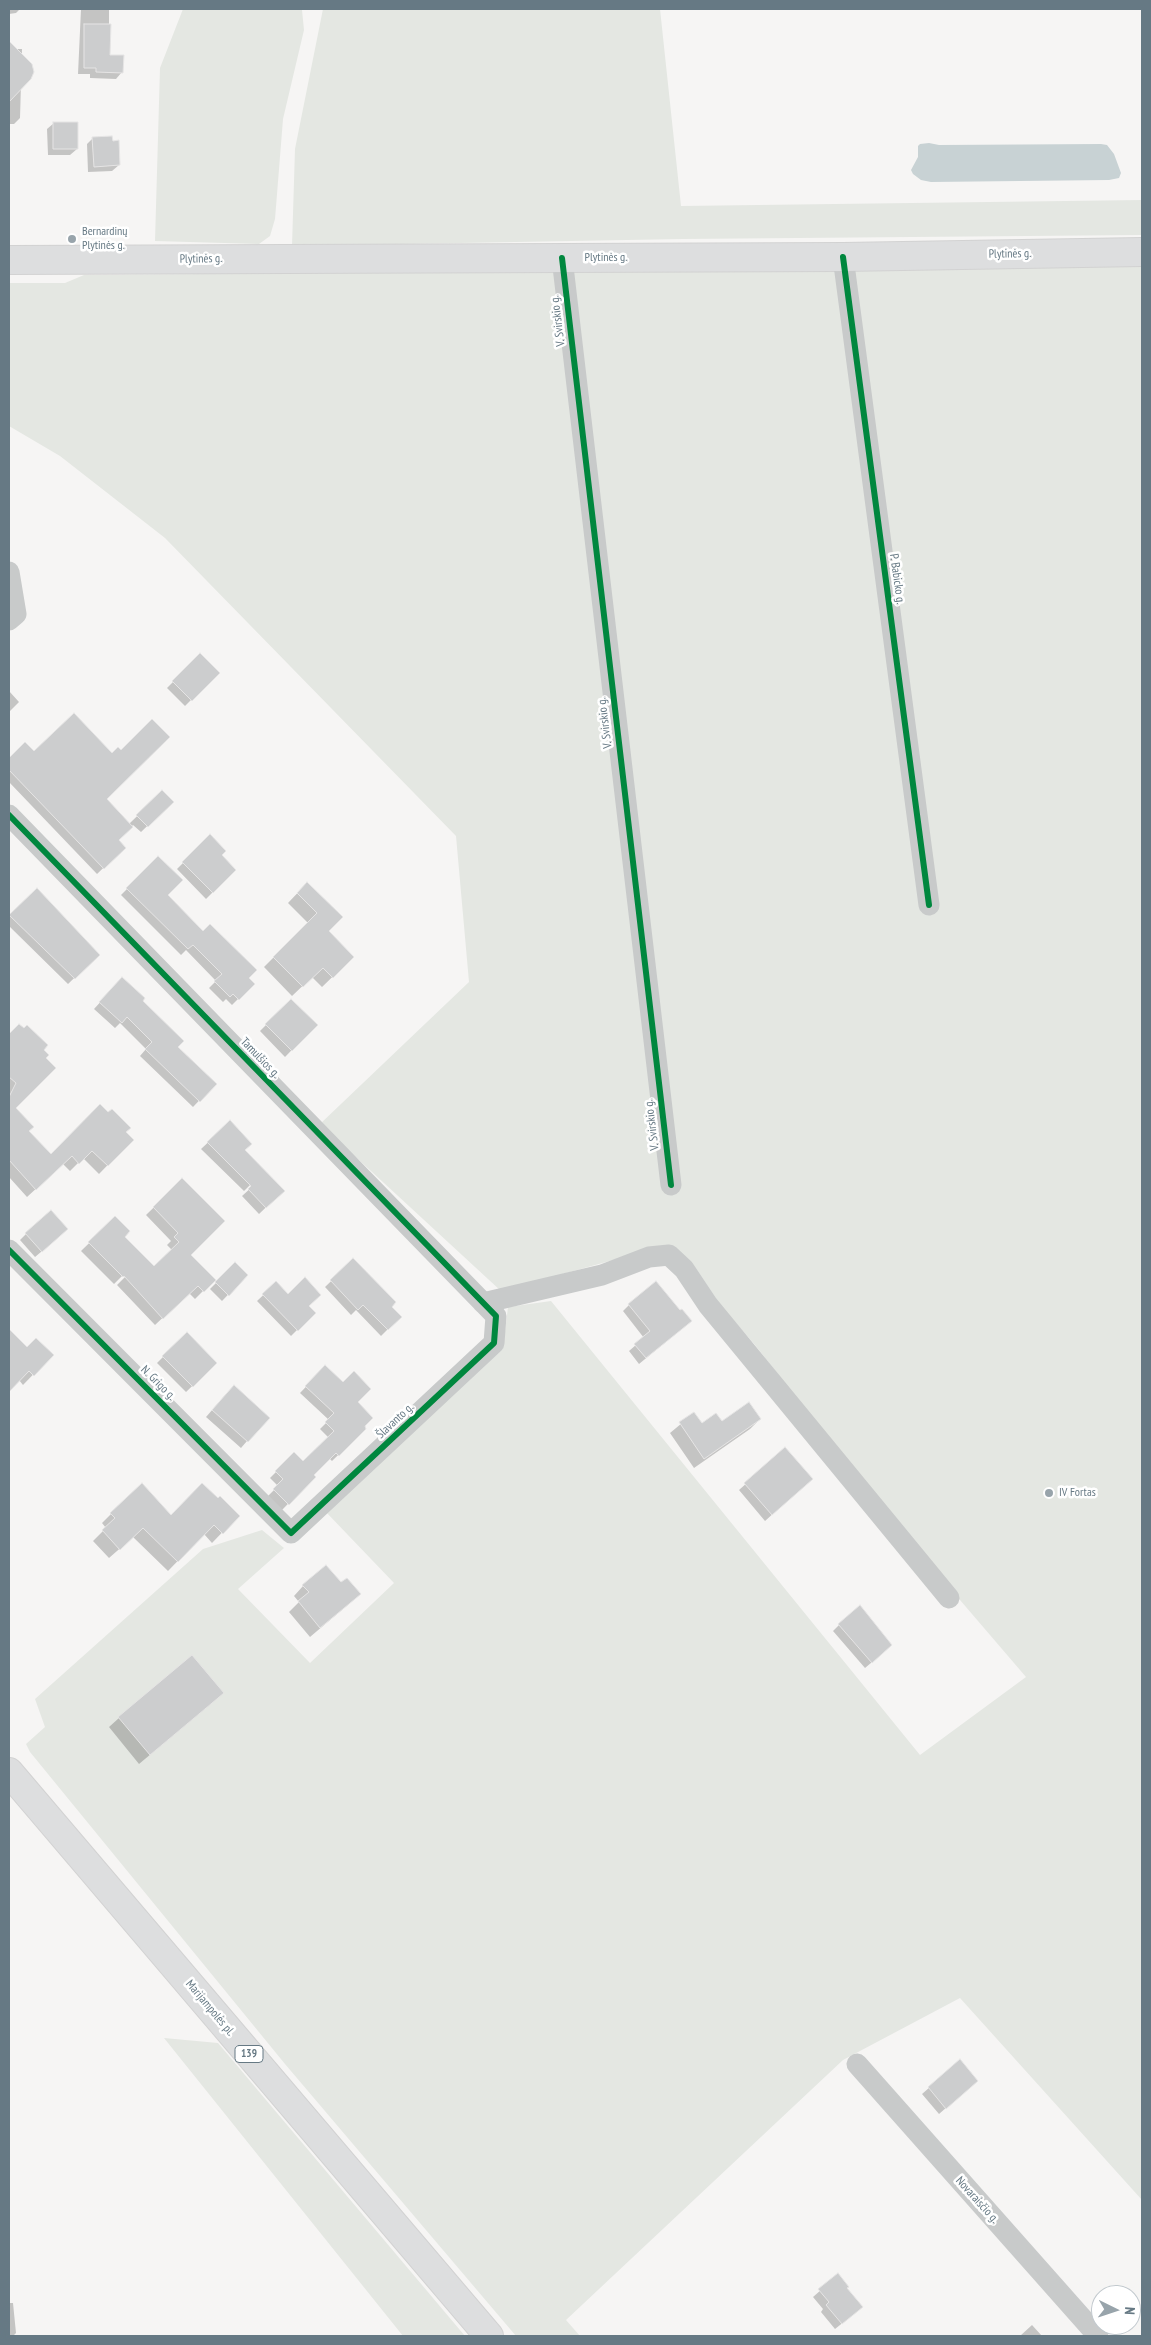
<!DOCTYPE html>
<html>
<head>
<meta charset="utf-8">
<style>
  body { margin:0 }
  #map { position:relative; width:1151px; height:2345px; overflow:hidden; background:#f6f5f4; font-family:"PT Sans Narrow",sans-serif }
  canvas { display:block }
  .frame { position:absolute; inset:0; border:10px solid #667984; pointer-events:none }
  .north { position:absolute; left:1091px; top:2285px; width:50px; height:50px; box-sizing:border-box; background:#fff; border:1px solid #c2c9ce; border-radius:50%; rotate:94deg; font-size:14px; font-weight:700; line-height:20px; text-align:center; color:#667984 }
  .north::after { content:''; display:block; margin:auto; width:18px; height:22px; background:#98a4ab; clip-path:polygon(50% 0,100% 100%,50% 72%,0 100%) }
</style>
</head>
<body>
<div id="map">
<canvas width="1151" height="2345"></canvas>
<div class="frame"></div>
<div class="north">N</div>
</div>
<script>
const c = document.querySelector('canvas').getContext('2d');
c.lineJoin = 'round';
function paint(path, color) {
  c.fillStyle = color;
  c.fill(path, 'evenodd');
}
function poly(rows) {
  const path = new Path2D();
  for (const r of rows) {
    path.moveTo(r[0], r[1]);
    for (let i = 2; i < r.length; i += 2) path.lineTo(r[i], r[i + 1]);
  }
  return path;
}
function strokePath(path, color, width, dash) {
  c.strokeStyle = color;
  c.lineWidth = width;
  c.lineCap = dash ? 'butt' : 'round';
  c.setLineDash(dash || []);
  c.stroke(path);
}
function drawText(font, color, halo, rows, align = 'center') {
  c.font = font + ' "PT Sans Narrow",sans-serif';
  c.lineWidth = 5;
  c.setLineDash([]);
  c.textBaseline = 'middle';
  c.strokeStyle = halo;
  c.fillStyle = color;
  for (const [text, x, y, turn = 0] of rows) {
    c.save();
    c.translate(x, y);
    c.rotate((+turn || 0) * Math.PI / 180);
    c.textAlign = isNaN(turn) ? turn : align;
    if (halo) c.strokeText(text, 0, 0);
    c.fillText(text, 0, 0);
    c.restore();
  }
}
paint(poly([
  [183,9,302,10,304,30,283,119,275,219,270,236,259,244,155,241,160,68],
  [323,9,660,9,681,206,1142,200,1142,235,683,239,292,246,295,149],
  [1142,266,1142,2200,960,1998,843,2060,566,2320,580,2336,516,2336,285,2064,30,1752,26,1744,45,1727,35,1699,203,1549,262,1530,284,1548,238,1589,310,1663,394,1583,325,1511,503,1348,508,1307,551,1301,920,1755,1026,1677,900,1530,755,1345,676,1254,664,1246,501,1291,320,1124,469,982,456,836,165,538,60,456,9,426,9,283,65,283,84,275],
  [164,2038,218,2043,465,2336,403,2336]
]), '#e4e7e2');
paint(poly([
  [929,143,939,145,1101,144,1107,145,1114,154,1121,173,1119,178,1109,180,931,182,921,180,913,174,911,170,918,157,918,146,920,144]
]), '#c8d2d4');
paint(poly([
  [9,9,20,9,16,13,9,14],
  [81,9,109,9,109,56,122,72,116,79,90,78,90,74,78,74],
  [9,49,22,49,20,118,14,124,9,124],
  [54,123,77,149,70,155,48,155,47,129],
  [93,138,119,165,112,171,88,172,87,144],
  [200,655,218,673,185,706,167,688],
  [9,691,19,702,9,712],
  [25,744,34,752,129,824,162,792,172,802,141,832,133,825,117,841,124,848,97,874,9,782,9,759],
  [210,836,220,855,235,870,206,899,177,869],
  [158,858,166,895,253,984,232,1005,226,999,223,1002,209,988,216,981,186,950,181,955,121,895],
  [307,883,327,931,353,957,322,987,312,977,292,996,264,967,308,923,288,903],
  [37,890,99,954,68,984,9,926,9,917],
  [116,985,141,1001,177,1047,215,1084,193,1107,140,1056,146,1049,120,1023,115,1028,94,1009],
  [291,1000,316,1025,285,1057,260,1031],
  [19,1026,24,1030,15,1108,28,1131,51,1156,124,1132,132,1140,99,1174,83,1158,70,1171,63,1164,27,1197,9,1177,9,1036],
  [230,1122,244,1151,283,1191,259,1214,242,1196,253,1186,251,1184,244,1191,201,1149],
  [182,1180,189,1255,214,1280,195,1299,189,1293,155,1325,117,1285,129,1273,127,1271,114,1284,81,1251,115,1218,123,1237,154,1267,172,1250,167,1245,171,1241,146,1215],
  [26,1234,60,1236,35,1257,20,1240],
  [353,1260,400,1317,381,1336,356,1310,351,1315,325,1287],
  [235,1264,247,1275,222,1301,210,1289],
  [276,1283,288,1295,307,1307,314,1313,291,1336,257,1301],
  [629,1305,684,1327,639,1364,629,1351,644,1338,623,1311],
  [187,1333,216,1363,186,1392,157,1363],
  [14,1337,27,1348,52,1355,23,1385,19,1380,9,1390,9,1342],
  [325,1367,356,1402,365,1429,332,1461,329,1458,312,1475,314,1477,282,1510,268,1496,278,1486,270,1478,294,1454,303,1463,329,1438,320,1429,329,1420,300,1393],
  [227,1393,247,1441,241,1448,206,1417],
  [694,1413,702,1425,760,1419,750,1429,694,1468,670,1433],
  [785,1449,805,1485,765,1521,739,1490],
  [111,1514,171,1516,238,1516,212,1543,204,1534,168,1571,133,1537,109,1558,93,1541,106,1528,102,1523],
  [341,1584,350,1603,310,1637,289,1612,299,1602,294,1596,303,1586],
  [839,1625,884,1652,865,1668,833,1631],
  [212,1703,139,1764,109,1727,119,1718],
  [960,2061,970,2087,939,2114,922,2094],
  [838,2275,855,2313,835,2329,821,2312,823,2309,813,2297],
  [9,2303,13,2303,16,2333,13,2336,9,2336],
  [1032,2325,1042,2336,1020,2336]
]), '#0003');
const building = poly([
  [84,24,111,24,110,55,124,55,123,73,96,72,96,68,84,68,84,24],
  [9,41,32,64,34,72,31,79,9,102,9,41],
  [53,122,78,122,78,149,53,149,53,122],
  [112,136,113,141,119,140,120,165,94,167,92,137,112,136],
  [200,653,220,673,192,701,172,681,200,653],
  [74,713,112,753,118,747,121,750,152,719,170,737,107,799,133,827,119,840,126,848,104,869,9,770,9,758,25,742,34,751,74,713],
  [162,790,174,802,148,827,136,815,162,790],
  [210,834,226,851,222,855,236,870,213,893,182,862,210,834],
  [158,856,183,880,168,895,203,931,210,924,257,970,249,978,255,984,239,1000,233,994,230,997,214,981,222,974,193,945,188,949,126,888,158,856],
  [307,882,343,917,329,931,354,957,333,978,323,968,303,987,273,957,317,913,297,893,307,882],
  [37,888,100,955,75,979,9,915,37,888],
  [122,977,145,998,143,1001,184,1041,178,1047,217,1084,200,1102,145,1049,152,1042,127,1017,122,1023,99,1002,122,977],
  [291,999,318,1025,292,1051,265,1024,291,999],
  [19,1024,24,1028,27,1025,48,1045,44,1050,49,1055,46,1058,56,1068,16,1108,34,1127,29,1131,51,1154,100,1104,108,1112,112,1109,131,1128,126,1132,134,1140,108,1166,92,1151,79,1164,72,1156,36,1190,9,1160,9,1097,16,1083,9,1077,9,1034,19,1024],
  [230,1120,252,1144,245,1150,285,1191,266,1208,248,1189,251,1186,207,1142,230,1120],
  [182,1178,225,1221,191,1255,216,1280,204,1292,198,1286,163,1319,124,1276,123,1277,88,1242,115,1216,130,1231,125,1237,154,1266,179,1242,174,1237,178,1233,153,1207,182,1178],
  [51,1210,68,1229,42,1252,25,1233,51,1210],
  [353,1258,396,1302,392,1307,402,1317,388,1330,363,1305,358,1310,330,1280,353,1258],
  [235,1262,248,1275,229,1296,215,1282,235,1262],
  [305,1277,321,1295,309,1306,316,1313,298,1331,262,1294,276,1281,288,1294,305,1277],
  [656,1281,680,1310,682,1309,692,1321,646,1358,634,1344,650,1331,628,1304,656,1281],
  [9,1329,27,1347,36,1338,54,1355,34,1376,29,1371,9,1392,9,1329],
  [187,1332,217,1363,193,1387,162,1356,187,1332],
  [325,1365,343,1382,354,1371,371,1389,358,1402,373,1418,365,1426,366,1429,339,1456,336,1453,314,1475,316,1477,289,1505,273,1489,283,1479,275,1471,294,1452,303,1461,334,1431,325,1422,334,1413,305,1386,325,1365],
  [234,1385,270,1418,248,1442,212,1410,234,1385],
  [749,1402,761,1419,704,1459,679,1422,694,1412,702,1423,716,1413,722,1421,749,1402],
  [785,1447,813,1479,772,1515,744,1483,785,1447],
  [142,1483,171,1515,202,1483,218,1498,220,1496,240,1516,223,1534,214,1525,178,1562,143,1528,120,1550,102,1530,115,1518,110,1513,142,1483],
  [326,1565,341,1582,347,1578,361,1594,320,1628,298,1601,309,1592,302,1585,326,1565],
  [860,1605,892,1645,872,1663,838,1624,860,1605],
  [192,1655,224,1693,150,1755,118,1717,192,1655],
  [960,2059,978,2081,946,2109,928,2087,960,2059],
  [838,2273,849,2287,847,2288,863,2307,842,2324,826,2305,829,2302,818,2289,838,2273]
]);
paint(building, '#cccdce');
strokePath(building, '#e5e4e4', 1);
const major = poly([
  [9,260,843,257,1142,252],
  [9,1772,489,2336]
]);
strokePath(major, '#d2d2d2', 30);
strokePath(poly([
  [843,257,929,905],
  [562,258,671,1185],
  [9,572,16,614,9,620],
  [9,815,496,1316,494,1343,291,1533,9,1250],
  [483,1303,602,1275,649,1257,669,1255,684,1269,708,1305,949,1598],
  [857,2064,1098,2336]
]), '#c8caca', 21);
strokePath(major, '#dddedf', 28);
strokePath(poly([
  [843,257,929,905],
  [562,258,671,1185],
  [9,815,496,1316,494,1343,291,1533,9,1250]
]), '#00873e', 6);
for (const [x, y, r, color] of [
  [72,239,5,"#98a4ab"],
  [1049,1493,5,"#98a4ab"]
]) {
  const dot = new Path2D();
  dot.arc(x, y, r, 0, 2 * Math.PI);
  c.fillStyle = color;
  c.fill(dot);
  strokePath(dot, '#fff', 2);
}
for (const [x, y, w] of [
  [249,2054,28]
]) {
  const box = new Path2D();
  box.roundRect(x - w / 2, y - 8.5, w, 17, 4);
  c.fillStyle = '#fff';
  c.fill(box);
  strokePath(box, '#667984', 1);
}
drawText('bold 11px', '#667984', null, [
  ["139",249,2054]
]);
drawText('12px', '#667984', '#fff', [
  ["Bernardinų",82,232],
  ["Plytinės g.",82,246],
  ["IV Fortas",1059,1493]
], 'left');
drawText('12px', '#667984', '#fff', [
  ["Plytinės g.",1010,254,-1],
  ["Plytinės g.",606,258],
  ["Plytinės g.",201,259,-1],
  ["V. Svirskio g.",558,321,-97],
  ["P. Babicko g.",897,579,82],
  ["V. Svirskio g.",605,723,-97],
  ["Tamulšios g.",260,1058,46],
  ["V. Svirskio g.",652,1125,-97],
  ["N. Grigo g.",158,1383,45],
  ["Šlavanto g.",395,1421,-43],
  ["Marijampolės pl.",210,2008,50],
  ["Novaraisčio g.",977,2200,48]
]);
</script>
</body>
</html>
